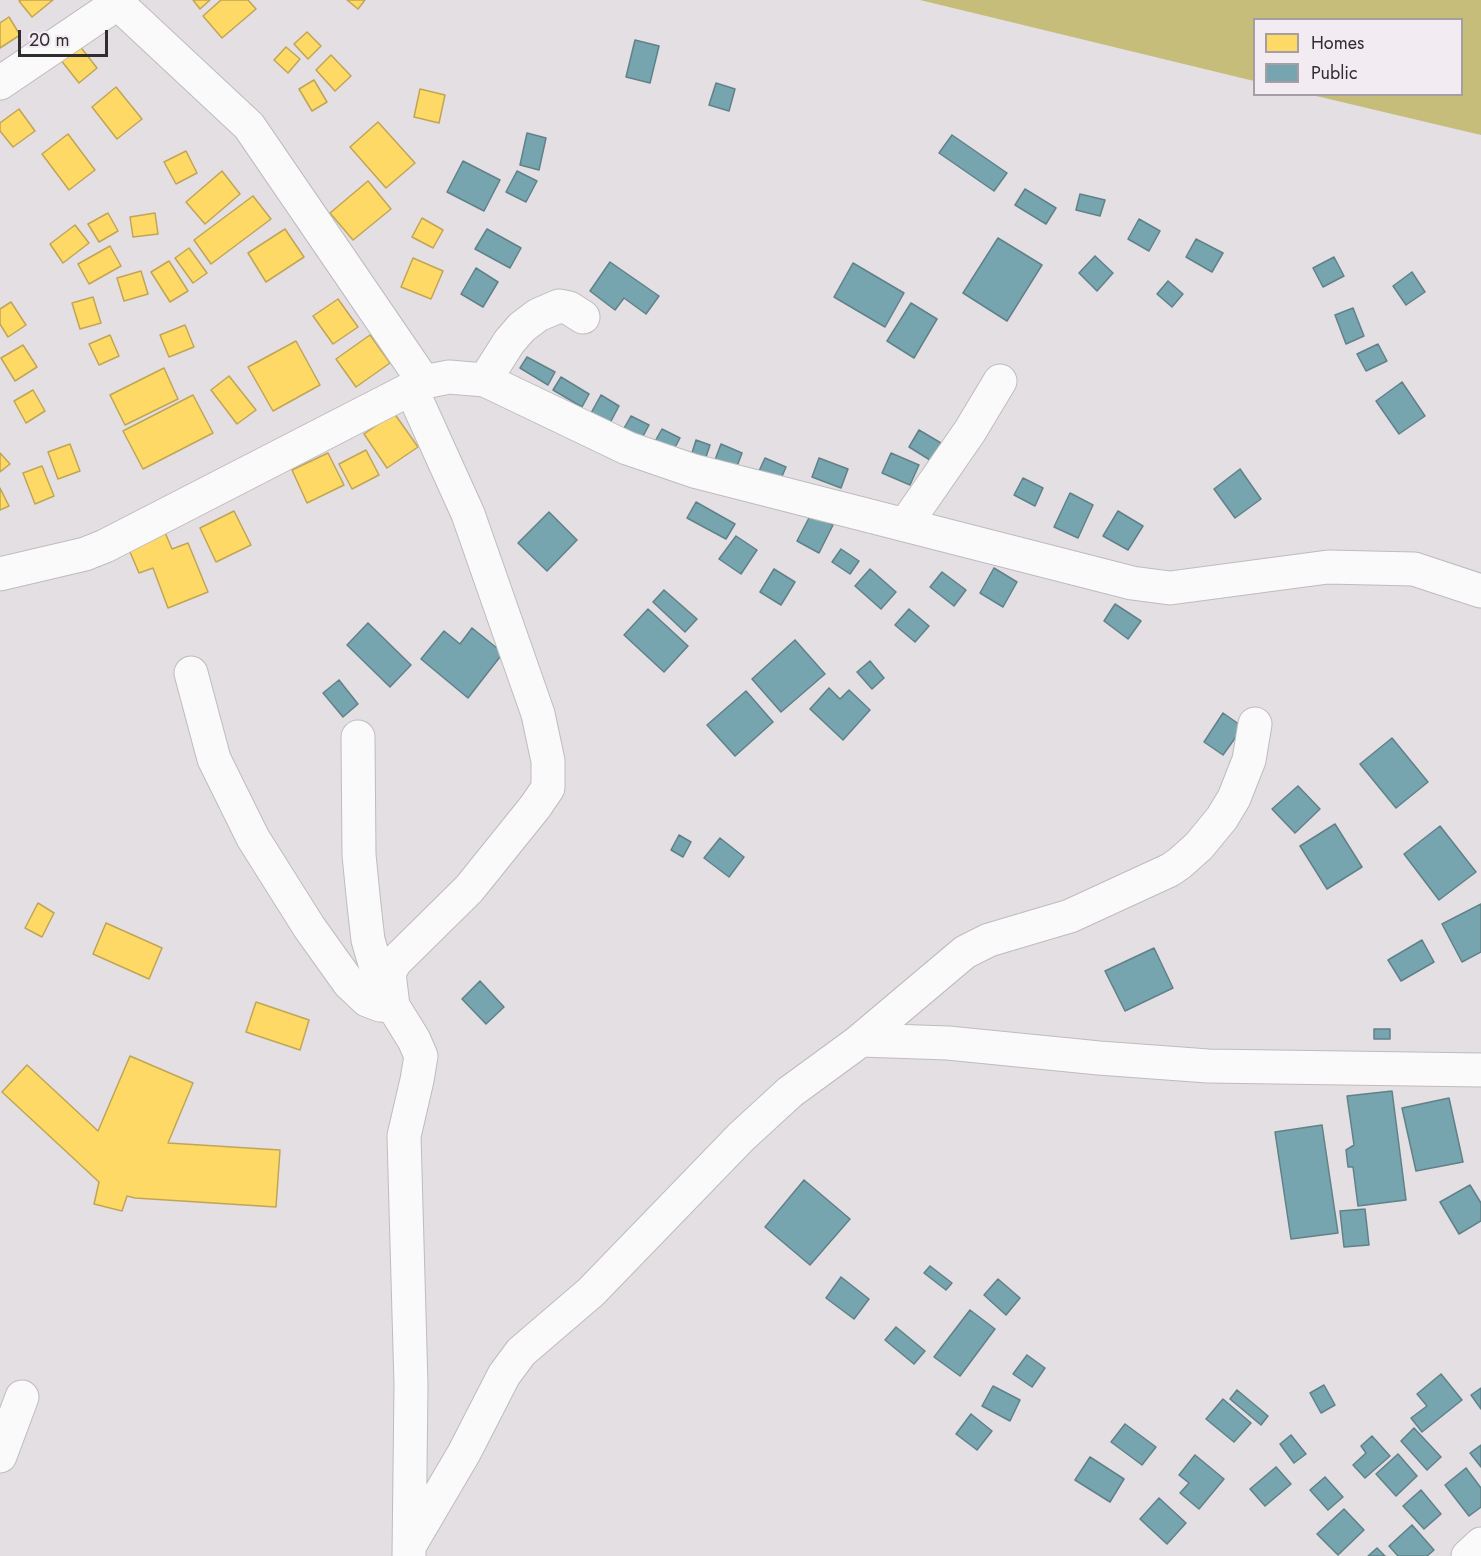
<!DOCTYPE html>
<html>
<head>
<meta charset="utf-8">
<style>
  body { margin:0 }
  #map { position:relative; width:1481px; height:1556px; overflow:hidden; background:#e3dfe3; font-family:Jost,sans-serif }
  canvas { display:block }
  .legend { position:absolute; left:1253px; top:18px; width:210px; height:78px; box-sizing:border-box; background:#f3ebf2; border:2px solid #a59fa4; margin:0; padding:8px 10px; list-style:none; font-size:18px; color:#302d30 }
  .legend li { display:flex; align-items:center; gap:12px; height:30px }
  .legend b { width:30px; border:2px solid #a59fa4 }
  .scale { position:absolute; left:18px; top:30px; width:90px; height:27px; box-sizing:border-box; border:3px solid #302d30; border-top:0; padding-left:8px; font-size:18px; line-height:21px; white-space:nowrap; color:#302d30; -webkit-text-stroke:4px #f3ebf2; paint-order:stroke }
</style>
</head>
<body>
<div id="map">
<canvas width="1481" height="1556"></canvas>
<ul class="legend">
<li><b style="height:16px;background:#ffd966"></b>Homes</li>
<li><b style="height:16px;background:#76a5af"></b>Public</li>
</ul>
<div class="scale">20 m</div>
</div>
<script>
const c = document.querySelector('canvas').getContext('2d');
c.lineJoin = 'round';
function paint(path, color) {
  c.fillStyle = color;
  c.fill(path, 'evenodd');
}
function poly(rows) {
  const path = new Path2D();
  for (const r of rows) {
    path.moveTo(r[0], r[1]);
    for (let i = 2; i < r.length; i += 2) path.lineTo(r[i], r[i + 1]);
  }
  return path;
}
function strokePath(path, color, width, dash) {
  c.strokeStyle = color;
  c.lineWidth = width;
  c.lineCap = dash ? 'butt' : 'round';
  c.setLineDash(dash || []);
  c.stroke(path);
}
paint(poly([
  [920,0,1481,0,1481,135,1312,95,1462,94,1462,20,1254,20,1254,81]
]), '#c6bd7b');
const homes = poly([
  [21,0,53,0,32,17,19,1,21,0],
  [193,0,210,0,200,9,193,0],
  [221,0,248,0,256,9,222,38,203,16,221,0],
  [347,0,365,0,358,9,347,0],
  [9,17,20,35,0,48,0,23,9,17],
  [307,32,321,46,308,59,294,44,307,32],
  [79,45,97,68,79,83,60,59,79,45],
  [286,47,300,59,288,73,274,60,286,47],
  [331,55,351,76,335,91,316,70,331,55],
  [314,80,327,102,312,111,299,89,314,80],
  [116,87,142,119,117,139,92,107,116,87],
  [420,89,445,95,439,123,414,117,420,89],
  [19,109,35,131,13,147,0,131,0,123,19,109],
  [378,122,415,163,386,188,350,147,378,122],
  [68,134,95,170,69,190,42,154,68,134],
  [186,151,197,173,176,184,164,162,186,151],
  [222,171,240,194,205,224,186,202,222,171],
  [368,181,391,209,353,240,330,213,368,181],
  [253,196,271,219,211,264,194,240,253,196],
  [108,213,118,231,99,242,88,224,108,213],
  [155,213,158,234,133,237,130,217,155,213],
  [422,218,443,230,433,248,412,237,422,218],
  [75,225,89,243,63,263,50,244,75,225],
  [285,229,304,257,266,282,248,253,285,229],
  [110,246,121,266,89,284,78,264,110,246],
  [189,248,207,273,193,283,175,258,189,248],
  [413,258,443,271,431,299,401,287,413,258],
  [169,261,188,291,170,302,151,272,169,261],
  [141,271,148,294,124,301,117,278,141,271],
  [93,297,101,323,80,329,72,303,93,297],
  [338,299,358,327,333,344,313,316,338,299],
  [11,302,26,325,8,337,0,324,0,309,11,302],
  [185,325,194,347,169,357,160,335,185,325],
  [110,335,119,356,99,365,89,344,110,335],
  [370,335,390,363,356,387,336,359,370,335],
  [296,341,320,385,273,411,248,367,296,341],
  [23,345,37,367,15,381,1,358,23,345],
  [164,368,178,399,125,425,110,395,164,368],
  [229,376,256,410,237,424,211,390,229,376],
  [33,390,45,411,26,423,14,401,33,390],
  [193,395,213,433,143,469,123,431,193,395],
  [394,413,418,447,387,468,364,434,394,413],
  [70,444,80,471,58,479,48,452,70,444],
  [366,450,379,475,352,489,339,464,366,450],
  [0,453,10,464,0,472,0,453],
  [328,453,344,485,307,503,292,470,328,453],
  [42,466,54,496,35,504,23,473,42,466],
  [0,488,9,506,0,510,0,488],
  [234,511,251,545,216,562,200,528,234,511],
  [164,530,172,549,188,543,208,592,168,608,153,568,139,573,127,545,164,530],
  [38,903,54,913,42,937,25,928,38,903],
  [106,923,162,948,149,979,93,954,106,923],
  [256,1002,309,1020,300,1050,246,1032,256,1002],
  [130,1056,193,1083,168,1143,280,1150,276,1207,135,1198,127,1196,122,1211,94,1204,99,1182,2,1092,27,1065,98,1131,130,1056]
]);
paint(homes, '#ffd966');
strokePath(homes, '#c1a556', 1.5);
const public = poly([
  [635,40,659,46,650,83,626,77,635,40],
  [716,83,735,89,729,111,709,105,716,83],
  [527,133,546,138,539,170,520,165,527,133],
  [952,135,1007,173,994,191,939,153,952,135],
  [463,161,500,180,484,211,447,192,463,161],
  [517,171,537,181,526,202,506,192,517,171],
  [1025,189,1056,208,1046,224,1015,205,1025,189],
  [1080,194,1105,200,1100,216,1076,210,1080,194],
  [1139,219,1160,231,1149,251,1128,239,1139,219],
  [487,229,521,248,510,268,475,249,487,229],
  [998,238,1042,265,1007,321,963,293,998,238],
  [1196,239,1223,253,1212,272,1186,257,1196,239],
  [1095,256,1113,273,1097,291,1079,273,1095,256],
  [1334,257,1344,276,1323,287,1313,268,1334,257],
  [610,262,659,296,646,314,624,298,615,310,590,291,610,262],
  [853,263,904,293,885,327,834,297,853,263],
  [476,268,498,282,483,307,461,294,476,268],
  [1412,272,1425,292,1406,305,1393,286,1412,272],
  [1168,281,1183,294,1172,307,1157,294,1168,281],
  [911,303,937,319,914,358,887,341,911,303],
  [1353,308,1364,336,1346,344,1335,315,1353,308],
  [1378,344,1387,361,1366,371,1357,354,1378,344],
  [527,357,555,372,548,385,520,368,527,357],
  [561,377,589,394,582,407,553,390,561,377],
  [1402,382,1425,416,1399,434,1376,401,1402,382],
  [601,395,619,406,610,423,591,413,601,395],
  [631,416,649,425,641,440,623,430,631,416],
  [662,429,680,438,672,453,654,443,662,429],
  [919,430,941,443,930,460,909,447,919,430],
  [696,440,710,445,706,457,692,453,696,440],
  [721,444,742,453,736,469,715,460,721,444],
  [891,453,919,465,910,485,882,473,891,453],
  [765,458,786,467,780,481,759,471,765,458],
  [819,458,848,469,841,488,812,477,819,458],
  [1240,469,1261,499,1235,518,1214,489,1240,469],
  [1023,478,1043,488,1035,506,1014,495,1023,478],
  [1070,493,1093,505,1078,538,1054,527,1070,493],
  [696,502,735,524,726,539,687,518,696,502],
  [1118,511,1143,526,1128,550,1103,536,1118,511],
  [549,512,577,540,547,571,518,543,549,512],
  [811,514,833,525,819,553,797,541,811,514],
  [736,536,757,550,741,574,719,559,736,536],
  [841,549,859,561,850,574,832,562,841,549],
  [994,568,1017,582,1003,607,980,593,994,568],
  [774,569,795,582,781,605,760,592,774,569],
  [870,569,896,592,881,609,855,586,870,569],
  [942,572,966,590,954,606,930,587,942,572],
  [664,590,697,619,685,632,653,602,664,590],
  [1115,604,1141,621,1128,639,1104,621,1115,604],
  [648,609,688,646,664,672,624,635,648,609],
  [909,609,929,626,915,642,895,625,909,609],
  [368,623,411,665,390,687,347,645,368,623],
  [472,628,503,653,468,698,421,659,444,631,460,644,472,628],
  [795,640,825,674,781,712,752,679,795,640],
  [870,661,884,678,872,689,857,672,870,661],
  [339,680,358,704,343,717,323,693,339,680],
  [829,688,840,699,849,690,870,710,843,740,810,709,829,688],
  [746,691,773,722,735,756,707,725,746,691],
  [1223,713,1243,727,1223,755,1204,742,1223,713],
  [1392,738,1428,782,1396,808,1360,764,1392,738],
  [1298,786,1320,809,1295,833,1272,809,1298,786],
  [1335,824,1362,867,1327,889,1300,846,1335,824],
  [1440,826,1476,872,1439,900,1404,854,1440,826],
  [679,835,691,842,683,857,671,850,679,835],
  [720,838,744,857,729,877,704,858,720,838],
  [1481,904,1481,952,1462,962,1442,924,1481,904],
  [1422,940,1434,962,1401,981,1388,960,1422,940],
  [1154,948,1173,988,1125,1011,1105,971,1154,948],
  [480,981,504,1007,486,1024,462,999,480,981],
  [1374,1029,1390,1029,1390,1039,1374,1039,1374,1029],
  [1392,1091,1406,1200,1358,1206,1353,1167,1348,1167,1346,1150,1354,1145,1347,1096,1392,1091],
  [1449,1098,1463,1162,1416,1171,1402,1108,1449,1098],
  [1322,1125,1338,1233,1291,1239,1275,1132,1322,1125],
  [804,1180,850,1219,810,1265,765,1227,804,1180],
  [1470,1185,1481,1203,1481,1221,1459,1234,1440,1202,1470,1185],
  [1365,1209,1369,1245,1344,1247,1340,1211,1365,1209],
  [930,1266,952,1283,946,1290,924,1273,930,1266],
  [841,1277,869,1299,854,1319,826,1298,841,1277],
  [998,1279,1020,1298,1006,1315,984,1295,998,1279],
  [970,1310,995,1329,960,1376,934,1357,970,1310],
  [896,1327,925,1351,914,1364,885,1340,896,1327],
  [1027,1355,1045,1368,1032,1387,1013,1374,1027,1355],
  [1441,1374,1462,1400,1422,1432,1411,1418,1427,1406,1417,1394,1441,1374],
  [1324,1385,1335,1405,1321,1413,1310,1393,1324,1385],
  [993,1386,1020,1400,1010,1421,982,1406,993,1386],
  [1481,1388,1481,1409,1471,1395,1481,1388],
  [1237,1390,1268,1416,1261,1425,1230,1399,1237,1390],
  [1223,1399,1251,1423,1234,1442,1206,1419,1223,1399],
  [971,1414,992,1431,977,1450,956,1434,971,1414],
  [1125,1424,1156,1447,1142,1465,1111,1442,1125,1424],
  [1414,1428,1441,1457,1427,1470,1401,1441,1414,1428],
  [1291,1435,1306,1454,1294,1463,1280,1444,1291,1435],
  [1372,1436,1390,1456,1365,1478,1353,1465,1366,1453,1361,1446,1372,1436],
  [1481,1445,1481,1467,1470,1453,1481,1445],
  [1398,1454,1417,1476,1396,1496,1376,1474,1398,1454],
  [1195,1455,1224,1479,1199,1509,1180,1493,1189,1483,1179,1475,1195,1455],
  [1090,1457,1124,1479,1110,1502,1075,1480,1090,1457],
  [1276,1467,1291,1484,1265,1506,1250,1489,1276,1467],
  [1466,1468,1481,1488,1481,1507,1469,1516,1445,1485,1466,1468],
  [1325,1477,1343,1497,1328,1510,1310,1490,1325,1477],
  [1421,1490,1441,1514,1424,1529,1403,1506,1421,1490],
  [1159,1498,1186,1523,1167,1544,1140,1519,1159,1498],
  [1344,1509,1364,1530,1338,1555,1317,1534,1344,1509],
  [1412,1525,1434,1550,1427,1556,1398,1556,1389,1546,1412,1525],
  [1377,1548,1385,1556,1368,1556,1377,1548]
]);
paint(public, '#76a5af');
strokePath(public, '#618189', 1.5);
const minor = poly([
  [114,0,249,126,424,382,449,377,485,380,627,448,694,471,1132,583,1170,588,1328,567,1414,569,1481,591],
  [0,83,118,3],
  [485,380,509,342,522,327,538,315,559,306,569,308,583,317],
  [905,525,970,431,1000,381],
  [0,574,85,554,105,546,424,382],
  [191,673,214,759,253,838,309,927,349,983,367,1000,380,1005,393,1006],
  [358,737,359,855,364,905,368,940,375,964,389,982],
  [861,1040,948,1043,1099,1058,1208,1066,1481,1070],
  [0,1456,22,1397],
  [410,1545,464,1453,504,1375,521,1352,591,1292,741,1137,790,1092,857,1043,965,952,989,940,1070,916,1170,870,1180,863,1199,846,1222,818,1234,798,1249,760,1255,724],
  [409,1556,411,1385,404,1136,417,1080,421,1056,414,1040,393,1006,389,973,395,962,469,889,535,807,548,788,548,761,538,714,468,514,411,388],
  [1468,1556,1481,1544]
]);
strokePath(minor, '#bebcbe', 35);
strokePath(minor, '#fbfafb', 33);
</script>
</body>
</html>
